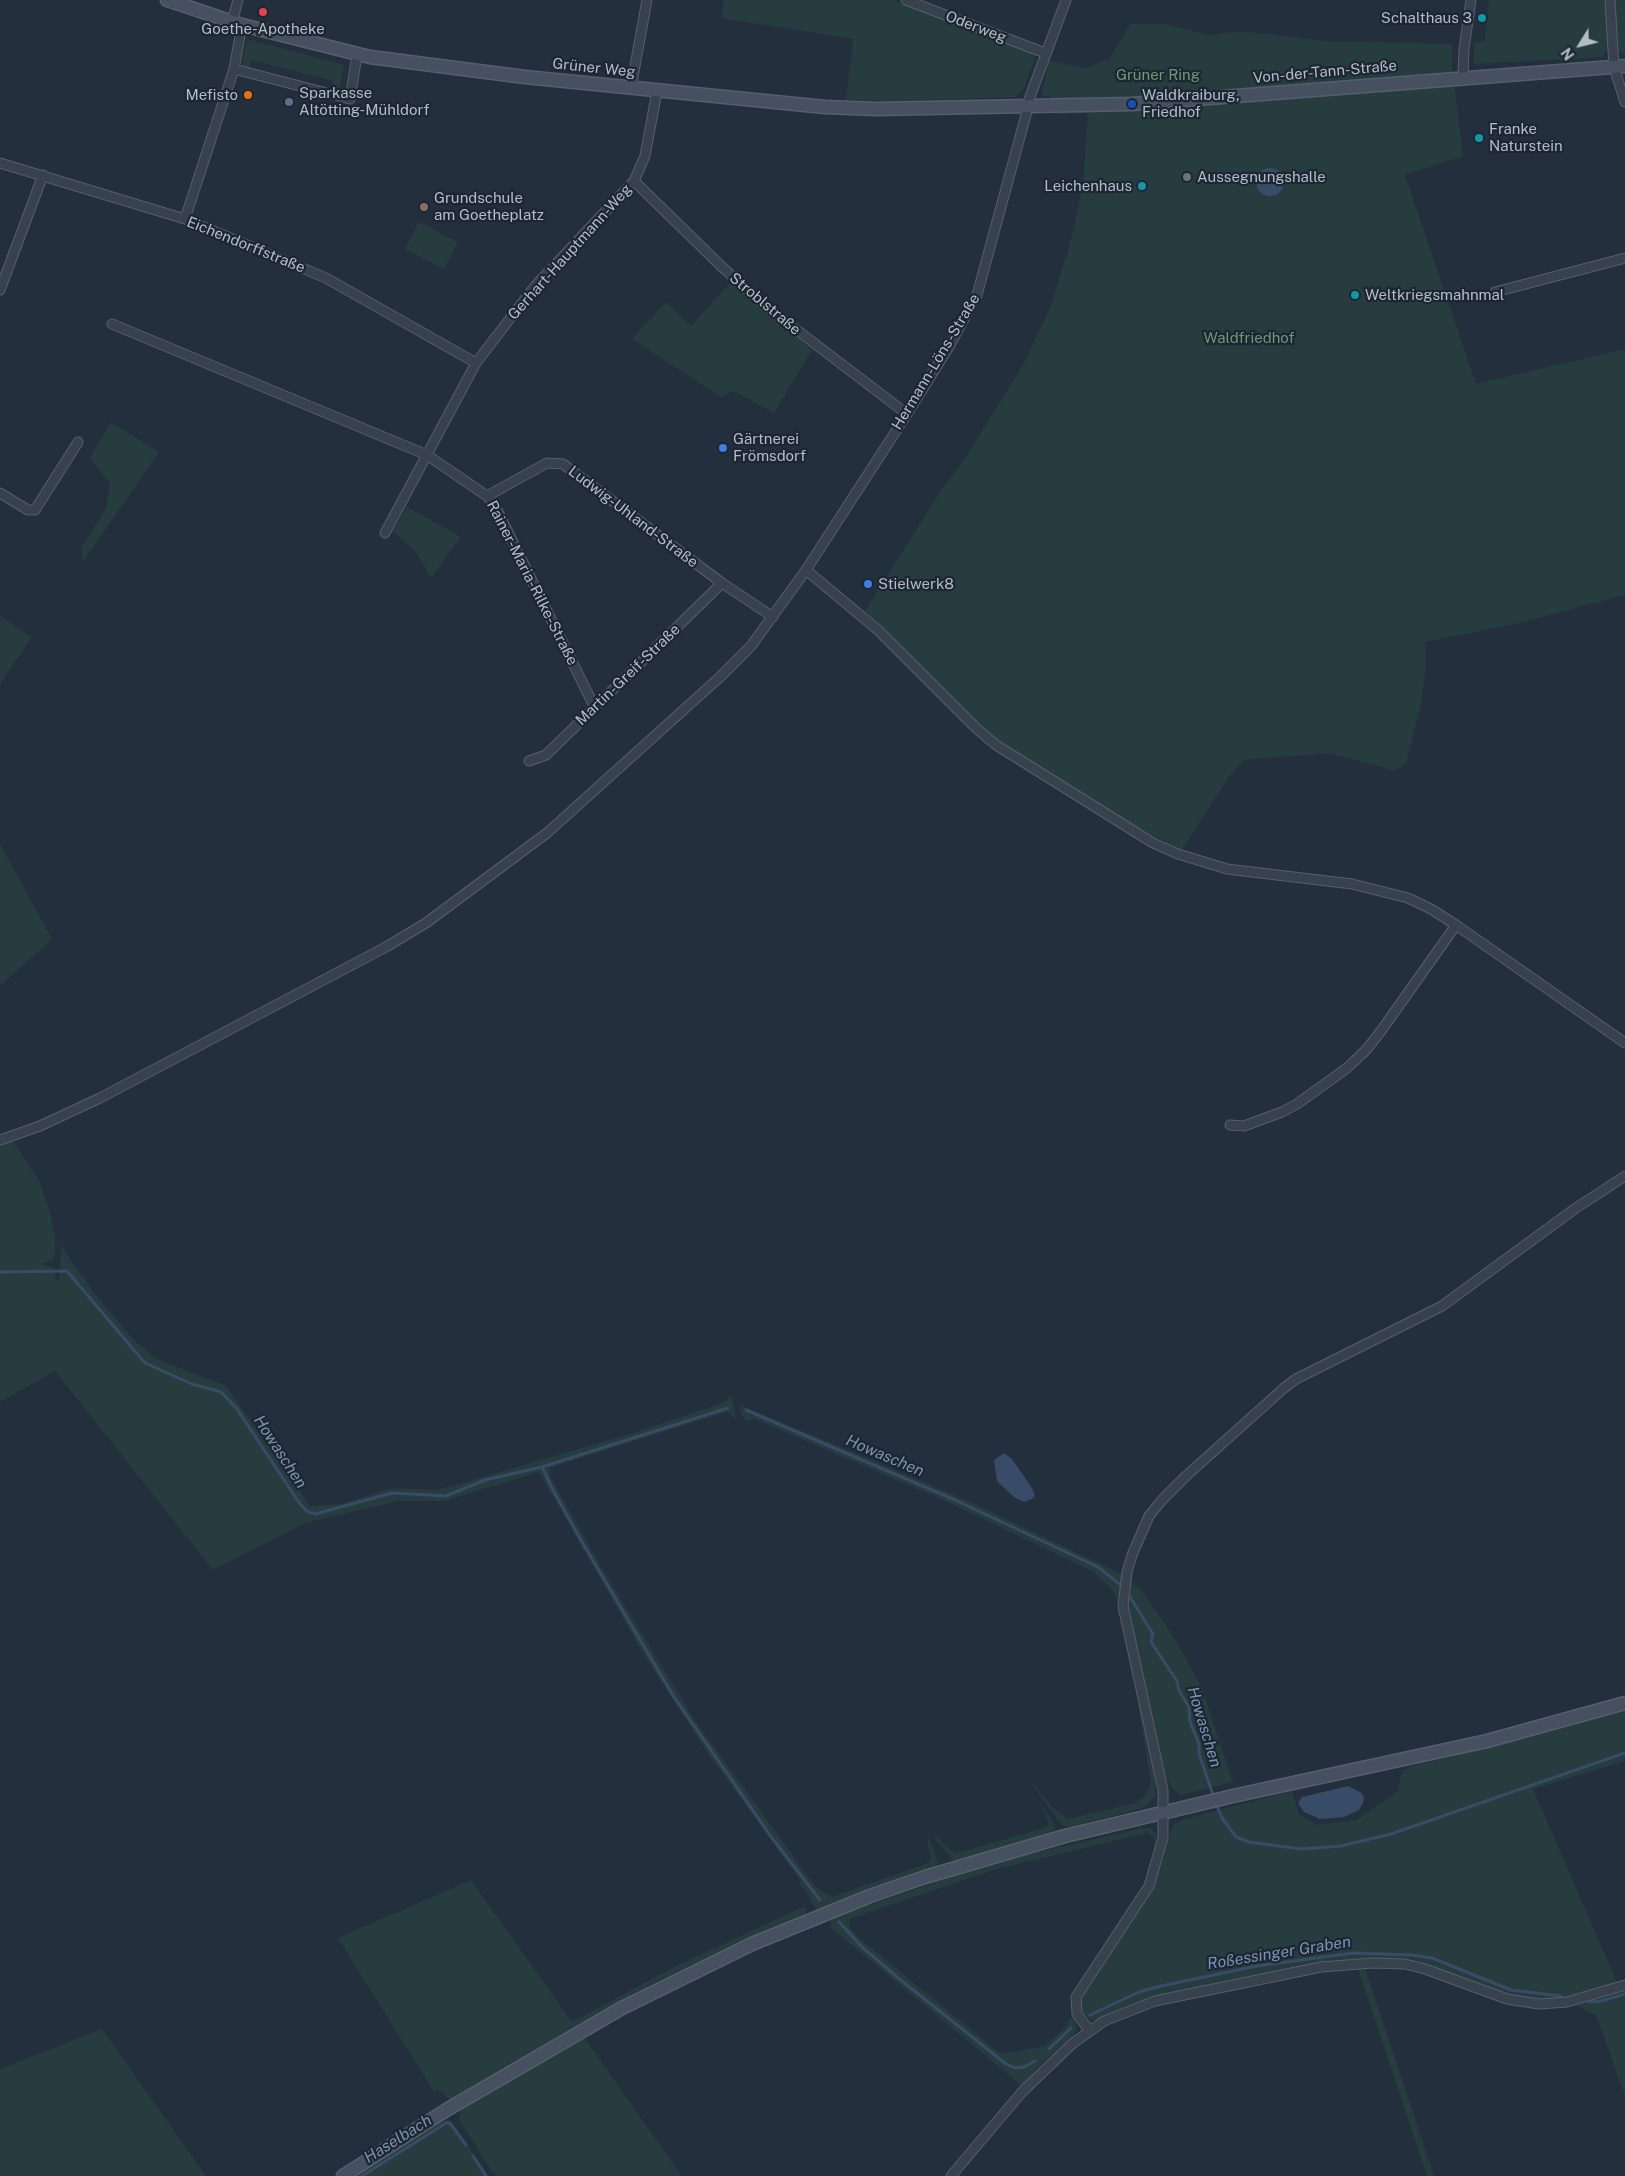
<!DOCTYPE html>
<html>
<head>
<meta charset="utf-8">
<style>
  body { margin:0 }
  #map { position:relative; width:1625px; height:2176px; overflow:hidden; background:#242f3e; font-family:"Public Sans",sans-serif }
  canvas { display:block }
  .north { position:absolute; left:1555px; top:20px; width:50px; height:50px; -webkit-text-stroke:4px #1d2633; paint-order:stroke; rotate:234deg; font-size:14px; font-weight:700; line-height:20px; text-align:center; color:#b4bcc9 }
  .north::after { content:''; display:block; margin:auto; width:18px; height:22px; background:#b4bcc9; clip-path:polygon(50% 0,100% 100%,50% 72%,0 100%) }
</style>
</head>
<body>
<div id="map">
<canvas width="1625" height="2176"></canvas>
<div class="north">N</div>
</div>
<script>
const c = document.querySelector('canvas').getContext('2d');
c.lineJoin = 'round';
function paint(path, color) {
  c.fillStyle = color;
  c.fill(path, 'evenodd');
}
function poly(rows) {
  const path = new Path2D();
  for (const r of rows) {
    if (r.length === 3) {
      path.moveTo(r[0] + r[2], r[1]);
      path.arc(r[0], r[1], r[2], 0, 2 * Math.PI);
      continue;
    }
    path.moveTo(r[0], r[1]);
    for (let i = 2; i < r.length; i += 2) path.lineTo(r[i], r[i + 1]);
  }
  return path;
}
function strokePath(path, color, width, dash) {
  c.strokeStyle = color;
  c.lineWidth = width;
  c.lineCap = dash ? 'butt' : 'round';
  c.setLineDash(dash || []);
  c.stroke(path);
}
function drawText(font, color, halo, rows, align = 'center') {
  c.font = font + ' "Public Sans",sans-serif';
  c.lineWidth = 4.5;
  c.setLineDash([]);
  c.textBaseline = 'middle';
  c.strokeStyle = halo;
  c.fillStyle = color;
  for (const [text, x, y, turn = 0] of rows) {
    c.save();
    c.translate(x, y);
    c.rotate((+turn || 0) * Math.PI / 180);
    c.textAlign = isNaN(turn) ? turn : align;
    if (halo) c.strokeText(text, 0, 0);
    c.fillText(text, 0, 0);
    c.restore();
  }
}
paint(poly([
  [724,0,893,0,1031,52,1035,58,1024,89,1015,97,886,101,846,100,853,39,721,18],
  [1489,0,1607,0,1610,34,1607,49,1603,57,1473,64,1475,43,1485,40],
  [1613,0,1625,0,1625,55,1617,49],
  [1130,24,1165,24,1209,35,1240,31,1327,41,1452,44,1452,67,1463,156,1405,175,1476,384,1625,349,1625,595,1519,623,1425,642,1426,666,1422,699,1406,763,1400,768,1392,770,1329,753,1244,760,1228,778,1182,850,1132,824,1009,751,983,730,876,620,865,611,942,489,964,460,1023,365,1050,308,1069,247,1083,186,1088,113,1054,114,1050,96,1041,96,1049,61,1086,68,1110,58],
  [247,39,344,65,339,92,330,91,333,81,252,60,249,69,242,66],
  [419,222,458,242,444,269,405,249],
  [731,282,812,350,774,413,734,391,721,397,632,339,666,302,691,326],
  [111,422,159,452,83,562,81,548,106,508,110,484,90,458],
  [407,507,461,537,431,578,416,552,393,532],
  [0,616,32,637,0,684],
  [0,844,52,939,0,986],
  [12,1140,40,1182,50,1213,55,1235,55,1254,52,1260,42,1264,55,1268,55,1278,59,1282,61,1246,95,1294,134,1340,157,1359,226,1386,310,1506,342,1504,381,1491,397,1488,435,1490,452,1486,633,1433,719,1404,732,1396,736,1419,727,1412,618,1446,549,1468,551,1478,603,1570,696,1722,815,1886,832,1897,920,1866,929,1862,931,1857,927,1842,929,1838,938,1862,937,1868,816,1911,805,1889,800,1885,801,1881,705,1749,644,1655,539,1472,444,1501,398,1501,305,1523,213,1570,55,1371,0,1402,0,1143],
  [740,1405,955,1495,1120,1573,1122,1578,1119,1603,1112,1589,1092,1571,952,1504,755,1419,746,1421,741,1414],
  [1132,1583,1142,1591,1172,1634,1201,1686,1233,1782,1181,1795,1173,1789,1167,1779,1156,1742,1128,1608],
  [1137,1697,1156,1779,1155,1797,1143,1808,1069,1827,1062,1825,1022,1771,1055,1810,1068,1819,1135,1803,1144,1797,1151,1783],
  [1625,1709,1625,1761,1533,1789,1617,1982,1581,1995,1558,1999,1538,1999,1499,1992,1409,1961,1363,1958,1335,1961,1154,1996,1114,2012,1099,2020,1091,2020,1081,2011,1081,1997,1091,1977,1153,1883,1165,1854,1172,1826,1182,1820,1292,1791,1299,1814,1316,1825,1356,1820,1397,1792,1402,1771,1411,1766,1531,1737],
  [1038,1800,1053,1822,1055,1830,1051,1833,957,1861,952,1859,933,1836,936,1836,949,1849,957,1853,1045,1828,1049,1823],
  [1150,1828,1156,1833,1157,1850,1153,1837,1147,1833,997,1869,852,1918,849,1921,850,1928,864,1942,1001,2054,1044,2046,1067,2026,1069,2019,1074,2018,1077,2028,1074,2035,1041,2064,1022,2086,831,1928,831,1919,839,1915,957,1875,1013,1858,1138,1829],
  [471,1880,572,2022,674,1967,805,1906,806,1912,804,1916,691,1965,632,1994,455,2099,450,2100,439,2089,434,2092,338,1938],
  [1365,1968,1405,2088,1434,2176,1427,2176,1358,1969],
  [1625,1989,1625,2096,1596,2015,1575,2005],
  [102,2029,206,2176,0,2176,0,2069],
  [583,2036,682,2176,496,2176,488,2165,459,2120,460,2110],
  [449,2119,489,2176,355,2176,441,2122]
]), '#263c3f');
paint(poly([
  [1270,182,14],
  [1004,1453,1012,1459,1032,1488,1035,1495,1032,1499,1024,1502,1015,1498,997,1481,994,1460],
  [1348,1786,1360,1792,1364,1797,1363,1803,1359,1810,1344,1817,1320,1819,1304,1812,1298,1803,1302,1797]
]), '#394c67');
strokePath(poly([
  [0,1272,67,1271,145,1363,192,1384,221,1392,237,1409,300,1504,308,1512,315,1514,392,1493,446,1496,485,1480,542,1467,728,1408],
  [746,1410,955,1500,1098,1567,1123,1587],
  [542,1467,553,1490,582,1542,674,1697,772,1838,820,1900],
  [1127,1592,1153,1634,1151,1642,1177,1681,1179,1691,1189,1707,1190,1722,1199,1744,1199,1754,1214,1798],
  [1216,1804,1222,1818,1236,1837,1249,1842,1301,1849,1341,1846,1391,1834,1625,1753],
  [839,1922,862,1947,897,1977,1006,2064,1015,2068,1024,2067,1035,2061],
  [1590,2002,1601,2001,1625,1994],
  [1090,2015,1139,1992,1161,1986,1257,1966,1353,1953,1412,1955,1432,1958,1511,1990,1561,1996],
  [1049,2049,1071,2028],
  [473,2156,486,2176],
  [362,2176,446,2123,450,2123,466,2145]
]), '#394c67', 3);
const street = poly([
  [906,0,1045,53],
  [1610,0,1614,67,1625,102],
  [232,22,238,0],
  [242,25,234,69,350,99,357,55],
  [1463,77,1464,49,1471,0],
  [631,88,647,0],
  [0,163,185,219,326,278,476,363],
  [634,181,721,266,764,305,907,414],
  [185,219,234,69],
  [0,290,43,175],
  [1495,292,1625,258],
  [112,324,427,455,487,496,495,506,595,708],
  [0,493,28,510,35,510,78,442],
  [487,496,547,463,563,464,722,583,773,617],
  [385,533,476,363,535,286,634,181,645,156,657,91],
  [806,570,878,630,977,729,996,745,1153,843,1178,854,1227,869,1352,884,1408,898,1431,909,1456,925,1625,1043],
  [529,761,546,755,722,583],
  [1230,1125,1244,1126,1282,1112,1297,1104,1347,1068,1366,1050,1381,1031,1456,925],
  [0,1140,40,1126,100,1098,386,947,426,923,547,833,720,677,751,646,806,570,907,414,950,345,977,295,1026,115,1027,105,1066,0],
  [1089,2030,1077,2014,1076,1997,1149,1886,1163,1838,1163,1790,1123,1606,1127,1572,1132,1555,1149,1516,1162,1500,1186,1476,1284,1388,1296,1379,1442,1306,1576,1208,1625,1176],
  [951,2176,1022,2092,1072,2044,1104,2021,1155,2001,1321,1967,1372,1963,1405,1964,1425,1969,1507,1999,1539,2004,1567,2002,1625,1985]
]);
const secondary = poly([
  [167,0,242,25,370,57,525,77,825,107,876,109,1132,104,1625,66],
  [343,2176,448,2109,622,2008,752,1944,870,1896,925,1877,1065,1836,1233,1796,1487,1741,1625,1703]
]);
strokePath(street, '#565f6c', 11);
strokePath(secondary, '#565f6c', 15);
strokePath(street, '#38414e', 9);
strokePath(secondary, '#465061', 12);
for (const [x, y, r, color] of [
  [263,12,5,"#e0444e"],
  [1482,18,5,"#0f9aa8"],
  [248,95,5,"#e8710a"],
  [289,102,5,"#5c6f8a"],
  [1132,104,5,"#1a4fb4"],
  [1479,138,5,"#0f9aa8"],
  [1187,177,5,"#6b7280"],
  [1142,186,5,"#0f9aa8"],
  [424,207,5,"#8d6e63"],
  [1355,295,5,"#0f9aa8"],
  [723,448,5,"#3f7fe0"],
  [868,584,5,"#3f7fe0"]
]) {
  const dot = new Path2D();
  dot.arc(x, y, r, 0, 2 * Math.PI);
  c.fillStyle = color;
  c.fill(dot);
  strokePath(dot, '#1d2633', 2);
}
drawText('15px', '#b4bcc9', '#1d2633', [
  ["Schalthaus 3",1472,18,"right"],
  ["Goethe-Apotheke",263,29,"center"],
  ["Sparkasse",299,93],
  ["Altötting-Mühldorf",299,110],
  ["Mefisto",238,95,"right"],
  ["Waldkraiburg,",1142,95],
  ["Friedhof",1142,112],
  ["Franke",1489,129],
  ["Naturstein",1489,146],
  ["Aussegnungshalle",1197,177],
  ["Leichenhaus",1132,186,"right"],
  ["Grundschule",434,198],
  ["am Goetheplatz",434,215],
  ["Weltkriegsmahnmal",1365,295],
  ["Gärtnerei",733,439],
  ["Frömsdorf",733,456],
  ["Stielwerk8",878,584]
], 'left');
drawText('15px', '#b4bcc9', '#1d2633', [
  ["Oderweg",976,27,21],
  ["Grüner Weg",594,68,6],
  ["Von-der-Tann-Straße",1325,72,-5],
  ["Eichendorffstraße",246,245,22],
  ["Gerhart-Hauptmann-Weg",570,252,-48],
  ["Stroblstraße",765,304,40],
  ["Hermann-Löns-Straße",936,362,-59],
  ["Ludwig-Uhland-Straße",633,517,37],
  ["Rainer-Maria-Rilke-Straße",532,583,63],
  ["Martin-Greif-Straße",628,675,-44]
]);
drawText('15px', '#6b9a76', '#1d2633', [
  ["Grüner Ring",1158,75],
  ["Waldfriedhof",1249,338]
]);
drawText('italic 16px', '#7c92b1', '#1d2633', [
  ["Howaschen",280,1452,57],
  ["Howaschen",885,1456,23],
  ["Howaschen",1204,1727,73],
  ["Roßessinger Graben",1279,1953,-9],
  ["Haselbach",398,2139,-32]
]);
</script>
</body>
</html>
